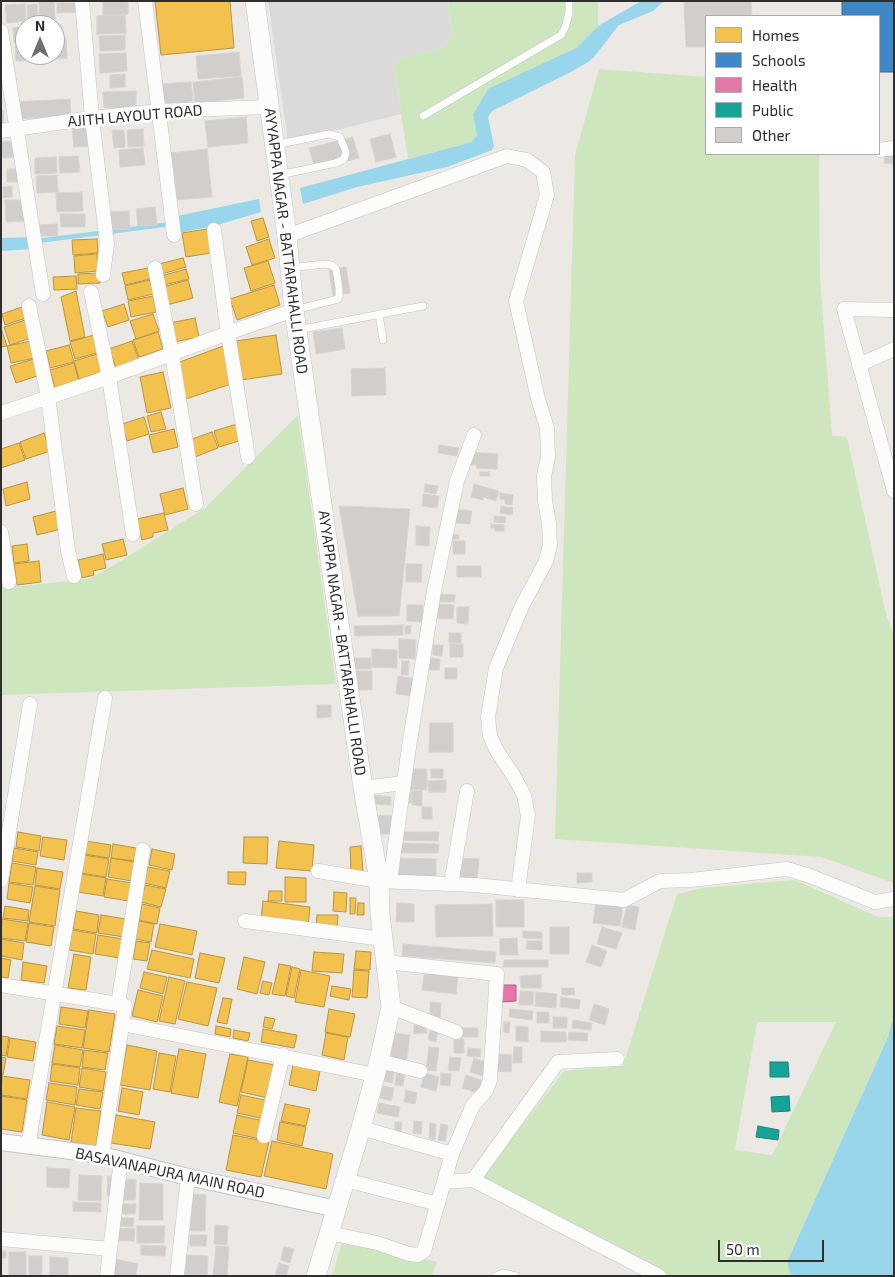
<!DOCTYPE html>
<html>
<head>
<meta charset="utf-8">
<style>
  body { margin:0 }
  #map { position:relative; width:895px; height:1277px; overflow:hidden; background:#ece8e4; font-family:"Exo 2",sans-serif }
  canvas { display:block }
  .frame { position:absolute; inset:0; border:2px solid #2e2e2e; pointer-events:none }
  .legend { position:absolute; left:705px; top:15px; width:175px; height:140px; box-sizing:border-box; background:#fff; border:1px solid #ababab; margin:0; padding:6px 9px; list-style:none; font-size:15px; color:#2e2e2e }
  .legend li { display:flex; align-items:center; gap:10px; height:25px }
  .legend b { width:25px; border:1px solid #ababab }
  .north { position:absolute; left:15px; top:15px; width:50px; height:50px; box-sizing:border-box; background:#fff; border:1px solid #ababab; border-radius:50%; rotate:0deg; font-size:14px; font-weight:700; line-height:20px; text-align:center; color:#2e2e2e }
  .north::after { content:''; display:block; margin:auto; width:18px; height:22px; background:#706f6e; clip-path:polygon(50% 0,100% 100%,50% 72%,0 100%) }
  .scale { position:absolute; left:718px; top:1240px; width:106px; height:22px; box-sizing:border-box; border:2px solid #2e2e2e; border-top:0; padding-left:6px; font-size:15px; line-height:18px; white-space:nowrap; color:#2e2e2e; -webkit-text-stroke:4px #fff; paint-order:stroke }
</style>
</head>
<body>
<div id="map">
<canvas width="895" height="1277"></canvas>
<div class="frame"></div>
<ul class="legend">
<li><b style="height:14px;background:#f2c14e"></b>Homes</li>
<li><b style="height:14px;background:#3f88c5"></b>Schools</li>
<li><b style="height:14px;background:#e377a8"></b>Health</li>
<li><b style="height:14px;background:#17a398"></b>Public</li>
<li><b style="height:14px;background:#d1cecb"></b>Other</li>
</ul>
<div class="north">N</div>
<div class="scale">50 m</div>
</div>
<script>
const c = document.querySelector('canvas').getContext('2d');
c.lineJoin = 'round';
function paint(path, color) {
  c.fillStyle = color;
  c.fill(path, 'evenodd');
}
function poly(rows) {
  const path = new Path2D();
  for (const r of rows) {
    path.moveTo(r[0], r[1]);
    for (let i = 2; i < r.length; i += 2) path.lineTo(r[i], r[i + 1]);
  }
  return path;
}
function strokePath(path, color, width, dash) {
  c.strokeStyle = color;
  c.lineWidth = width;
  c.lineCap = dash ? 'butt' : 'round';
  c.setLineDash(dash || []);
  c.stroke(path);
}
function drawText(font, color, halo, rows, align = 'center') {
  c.font = font + ' "Exo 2",sans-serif';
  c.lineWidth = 5;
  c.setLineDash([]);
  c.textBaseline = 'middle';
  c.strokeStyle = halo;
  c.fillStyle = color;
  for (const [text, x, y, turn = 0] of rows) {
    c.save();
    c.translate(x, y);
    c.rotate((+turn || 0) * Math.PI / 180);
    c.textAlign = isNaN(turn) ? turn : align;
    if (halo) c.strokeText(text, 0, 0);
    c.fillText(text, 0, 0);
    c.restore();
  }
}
paint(poly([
  [268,1,448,1,452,34,444,47,393,61,401,114,288,142]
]), '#dcd9db');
paint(poly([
  [448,1,598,1,598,26,576,48,551,61,473,115,477,135,472,142,408,159,393,61,444,47,452,34],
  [599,69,706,77,706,154,819,154,820,279,832,436,847,437,885,610,894,637,894,883,821,857,555,839,575,155],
  [298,415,336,684,1,695,1,588,89,579,114,565,205,508],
  [795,880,878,917,894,917,894,1015,888,1037,787,1262,790,1273,795,1276,656,1276,482,1177,564,1071,623,1066,677,894,702,888],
  [757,1022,836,1022,772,1155,735,1150],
  [343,1240,437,1262,432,1276,332,1276]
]), '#cee6be');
paint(poly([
  [641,1,664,1,653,11,619,25,594,57,588,62,571,72,492,111,488,117,494,146,492,150,447,167,357,187,303,204,300,188,472,142,477,135,473,115,488,89,576,48,598,26],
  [259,199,261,212,214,226,178,233,177,216],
  [32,237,33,249,1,251,1,238],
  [894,1015,894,1276,795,1276,790,1273,787,1262,888,1037]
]), '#99d6ec');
const homes = poly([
  [155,1,230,1,234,48,161,55,155,1],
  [263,218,269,237,257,241,251,221,263,218],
  [207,229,211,253,186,257,182,233,207,229],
  [97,239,98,253,73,255,72,240,97,239],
  [269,239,275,258,252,265,246,247,269,239],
  [97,254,98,271,75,273,74,256,97,254],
  [183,258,186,267,162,274,159,264,183,258],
  [268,261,275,283,251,291,244,268,268,261],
  [148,268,150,279,125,285,122,273,148,268],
  [186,269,189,279,164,285,161,276,186,269],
  [100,273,100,283,78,284,78,274,100,273],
  [76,276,77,289,54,290,53,277,76,276],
  [150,280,153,294,128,300,125,286,150,280],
  [188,280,193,298,167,305,163,287,188,280],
  [274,285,280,305,237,320,230,299,274,285],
  [76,291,85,337,70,341,61,297,76,291],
  [153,296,156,312,131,317,128,301,153,296],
  [124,304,129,320,108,327,102,311,124,304],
  [25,306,29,317,5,325,2,314,25,306],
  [153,314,159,331,136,339,130,321,153,314],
  [195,318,199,337,174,342,170,323,195,318],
  [28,319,34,337,10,345,4,327,28,319],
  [1,328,7,346,1,347,1,328],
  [158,332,163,349,139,357,133,340,158,332],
  [94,335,100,352,75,359,70,342,94,335],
  [276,335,282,374,241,380,236,341,276,335],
  [31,341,35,358,11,363,7,346,31,341],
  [132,341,139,360,116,368,109,349,132,341],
  [69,345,74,362,50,368,46,351,69,345],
  [226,345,231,384,183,400,177,363,226,345],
  [97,354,102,372,79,379,74,361,97,354],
  [34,359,40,375,16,383,10,366,34,359],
  [74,363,79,381,55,388,50,370,74,363],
  [163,372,171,408,147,413,140,377,163,372],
  [161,412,166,429,151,432,147,416,161,412],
  [144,417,149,434,127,441,122,424,144,417],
  [237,424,242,440,219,447,214,431,237,424],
  [174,429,178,447,153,453,149,435,174,429],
  [212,432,218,448,195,457,189,440,212,432],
  [44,433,50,451,26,459,20,442,44,433],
  [19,443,25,460,1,468,1,449,19,443],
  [27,482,30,499,6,506,3,489,27,482],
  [183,488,188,509,165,515,160,494,183,488],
  [56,511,61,529,37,535,33,517,56,511],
  [164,513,168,530,153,533,153,537,142,540,137,519,164,513],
  [123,539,127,555,106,560,102,544,123,539],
  [27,544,29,561,14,563,12,546,27,544],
  [103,554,106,568,93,571,94,575,82,578,78,560,103,554],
  [39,561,41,582,17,585,14,564,39,561],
  [18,832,41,836,39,851,16,847,18,832],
  [43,837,67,840,64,860,40,856,43,837],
  [244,837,268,837,267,864,243,863,244,837],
  [86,841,111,845,109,858,84,854,86,841],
  [279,841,314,845,312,871,276,868,279,841],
  [113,844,136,848,134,861,111,858,113,844],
  [361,846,363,872,351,872,350,847,361,846],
  [14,848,38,852,36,865,12,861,14,848],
  [152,849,175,854,172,870,149,865,152,849],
  [84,855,109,859,106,877,81,873,84,855],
  [111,858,135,862,132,881,108,877,111,858],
  [12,863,36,867,33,885,9,882,12,863],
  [148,867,170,871,166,888,144,883,148,867],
  [37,868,63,872,60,889,35,885,37,868],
  [228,872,246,872,245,885,228,884,228,872],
  [81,874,106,878,103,896,78,892,81,874],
  [285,877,306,878,306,902,285,902,285,877],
  [107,879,132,883,129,901,104,897,107,879],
  [9,883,33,887,30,903,7,899,9,883],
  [145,885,166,889,161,907,141,902,145,885],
  [35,886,60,890,55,926,29,922,35,886],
  [269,891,282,891,282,901,268,901,269,891],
  [334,892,347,893,346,912,333,911,334,892],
  [350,898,356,898,355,914,350,914,350,898],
  [263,901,310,907,308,926,261,920,263,901],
  [358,903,364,903,364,915,357,915,358,903],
  [142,904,160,908,157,924,139,920,142,904],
  [5,906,29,910,28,921,3,918,5,906],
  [76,911,99,915,97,933,73,929,76,911],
  [101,915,126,919,124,937,98,933,101,915],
  [317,915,338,915,337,929,316,928,317,915],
  [2,919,28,923,25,941,1,938,2,919],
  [139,921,154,924,151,942,135,939,139,921],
  [29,923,54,927,51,946,26,942,29,923],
  [160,924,197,931,192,955,155,947,160,924],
  [72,930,96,934,93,954,69,950,72,930],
  [98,935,123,939,120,958,95,954,98,935],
  [1,939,24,943,22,960,1,956,1,939],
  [136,941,150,943,147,961,133,959,136,941],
  [152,950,194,959,190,978,147,969,152,950],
  [356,951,371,952,370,970,354,969,356,951],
  [314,952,344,954,342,973,312,971,314,952],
  [200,953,225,958,219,983,195,978,200,953],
  [74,954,91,957,86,990,68,988,74,954],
  [244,957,265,962,257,994,237,989,244,957],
  [1,958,11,960,8,978,1,977,1,958],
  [23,962,47,966,44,983,21,980,23,962],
  [279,964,291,966,285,996,272,994,279,964],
  [292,967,300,969,294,998,286,996,292,967],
  [301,970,330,976,324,1007,295,1002,301,970],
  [354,970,369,971,367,998,352,997,354,970],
  [144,972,167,977,163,994,140,988,144,972],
  [169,977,185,981,175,1024,159,1021,169,977],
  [263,981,272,983,269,995,260,993,263,981],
  [187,982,217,988,208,1026,178,1019,187,982],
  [332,986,351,989,349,1000,330,996,332,986],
  [138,990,163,996,157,1022,132,1016,138,990],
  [223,998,232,999,227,1024,217,1022,223,998],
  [61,1007,88,1011,85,1028,59,1024,61,1007],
  [329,1009,355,1014,350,1037,325,1032,329,1009],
  [89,1010,115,1014,109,1052,83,1048,89,1010],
  [265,1017,275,1019,272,1029,263,1027,265,1017],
  [57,1026,85,1030,82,1048,54,1044,57,1026],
  [216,1026,231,1029,230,1037,215,1034,216,1026],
  [263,1029,297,1035,294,1048,261,1042,263,1029],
  [234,1030,250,1033,248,1041,233,1038,234,1030],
  [326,1033,348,1037,344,1060,322,1055,326,1033],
  [1,1036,9,1037,6,1056,1,1055,1,1036],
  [10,1038,36,1042,33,1061,7,1057,10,1038],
  [55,1045,83,1050,80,1067,52,1063,55,1045],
  [127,1045,157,1051,150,1090,120,1085,127,1045],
  [179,1049,206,1054,198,1098,171,1093,179,1049],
  [84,1050,108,1053,105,1070,82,1067,84,1050],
  [159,1053,176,1056,170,1092,153,1089,159,1053],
  [230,1054,248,1057,237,1106,219,1102,230,1054],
  [1,1057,6,1058,3,1075,1,1074,1,1057],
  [248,1060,275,1065,268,1098,241,1092,248,1060],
  [52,1064,80,1068,78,1085,50,1081,52,1064],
  [293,1065,320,1071,316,1091,289,1085,293,1065],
  [82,1068,106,1072,103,1091,79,1087,82,1068],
  [2,1076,30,1080,27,1099,1,1095,2,1076],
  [49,1083,77,1087,75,1105,46,1100,49,1083],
  [122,1088,143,1092,139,1115,118,1111,122,1088],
  [79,1089,103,1092,100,1109,76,1105,79,1089],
  [241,1095,269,1101,265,1119,237,1113,241,1095],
  [1,1096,27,1100,22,1132,1,1129,1,1096],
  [47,1102,75,1107,69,1140,42,1135,47,1102],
  [285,1104,310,1109,306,1126,281,1121,285,1104],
  [76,1108,101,1111,96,1146,71,1142,76,1108],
  [116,1115,155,1122,150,1149,111,1143,116,1115],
  [237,1115,264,1121,260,1139,233,1133,237,1115],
  [280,1122,306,1127,302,1146,277,1140,280,1122],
  [233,1135,269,1142,261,1177,226,1170,233,1135],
  [272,1141,333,1154,326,1189,264,1176,272,1141]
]);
paint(homes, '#f2c14e');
strokePath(homes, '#b79544', 1);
const schools = poly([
  [842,1,894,1,894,72,879,72,879,16,842,16,842,1]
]);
paint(schools, '#3f88c5');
strokePath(schools, '#3a6d98', 1);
const health = poly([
  [501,985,516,985,516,1001,502,1002,501,985]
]);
paint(health, '#e377a8');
strokePath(health, '#ad6183', 1);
const public = poly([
  [770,1062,788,1062,789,1077,770,1077,770,1062],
  [789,1096,790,1111,772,1112,771,1097,789,1096],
  [758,1126,779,1130,778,1140,756,1137,758,1126]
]);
paint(public, '#17a398');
strokePath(public, '#1e8078', 1);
strokePath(poly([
  [37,241,171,224]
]), '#99d6ec', 4.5);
const building = poly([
  [39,1,54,1,55,20,40,21,39,1],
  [684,1,751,1,752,16,706,16,706,47,686,47,684,1],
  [103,2,128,2,128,14,103,15,103,2],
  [57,3,79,3,80,12,57,13,57,3],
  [25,4,26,21,7,23,5,5,25,4],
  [37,4,39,23,28,24,27,5,37,4],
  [125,15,126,33,97,34,97,16,125,15],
  [54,25,61,25,62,35,55,36,54,25],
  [25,27,25,42,14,43,13,28,25,27],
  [125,35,125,50,100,51,99,36,125,35],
  [55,38,66,38,67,58,38,61,38,55,55,55,55,38],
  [25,45,25,55,35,55,35,60,16,61,15,46,25,45],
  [239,52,241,76,198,79,196,56,239,52],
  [126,53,127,71,100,73,99,54,126,53],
  [125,74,125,87,110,88,110,75,125,74],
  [242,77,244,98,195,103,193,82,242,77],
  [191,82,193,101,164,105,162,84,191,82],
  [136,91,136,107,104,108,103,92,136,91],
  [70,99,71,116,17,119,16,102,70,99],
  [1,110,3,110,4,122,1,123,1,110],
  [246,117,248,143,208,147,205,121,246,117],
  [89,127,91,146,74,147,72,128,89,127],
  [143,129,144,146,128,147,127,130,143,129],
  [112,130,124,130,125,147,114,148,112,130],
  [390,134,396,157,376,162,370,139,390,134],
  [353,137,359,158,315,169,309,148,353,137],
  [13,141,15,157,1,158,1,142,13,141],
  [143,148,145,165,120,167,119,150,143,148],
  [207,149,212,197,174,200,170,153,207,149],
  [885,154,894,155,894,164,884,163,885,154],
  [78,156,80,172,60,173,59,157,78,156],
  [56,157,57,173,35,174,35,158,56,157],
  [7,169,18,169,18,182,7,182,7,169],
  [57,175,58,192,37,193,36,176,57,175],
  [12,186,12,197,3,198,3,187,12,186],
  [82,192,83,211,57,212,56,193,82,192],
  [5,200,24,200,25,221,6,222,5,200],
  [155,207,157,225,138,226,136,209,155,207],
  [129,211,130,229,107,230,106,212,129,211],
  [60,214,85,214,85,227,61,227,60,214],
  [57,224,58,236,37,236,36,225,57,224],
  [346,267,350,293,333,296,329,270,346,267],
  [342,328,345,349,316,354,313,332,342,328],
  [385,368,386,395,352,396,351,369,385,368],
  [439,445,459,448,457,456,438,453,439,445],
  [470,452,498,454,497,469,476,468,477,465,469,465,470,452],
  [480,472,490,472,490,476,480,476,480,472],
  [425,484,438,486,436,494,424,492,425,484],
  [474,484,499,491,496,501,483,497,483,500,471,497,474,484],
  [500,493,513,495,512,505,505,504,505,500,500,499,500,493],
  [423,494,439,496,437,508,422,506,423,494],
  [339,506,410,509,399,616,358,616,339,506],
  [501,506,513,508,512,515,500,513,501,506],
  [455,509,472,511,470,524,454,523,455,509],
  [494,516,506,517,505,523,494,522,494,516],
  [491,524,504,525,504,531,495,531,495,528,491,528,491,524],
  [416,526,430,527,429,546,416,545,416,526],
  [447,534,459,535,459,539,447,539,447,534],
  [453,541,465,541,465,554,453,554,453,541],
  [406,564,422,564,421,582,406,582,406,564],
  [457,566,481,566,481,577,457,577,457,566],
  [438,594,455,595,454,602,438,602,438,594],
  [435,604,454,605,453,619,435,618,435,604],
  [407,605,423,605,422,622,407,621,407,605],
  [457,607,469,607,468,624,457,623,457,607],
  [403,625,403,635,355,636,354,626,403,625],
  [405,626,411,626,410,634,405,634,405,626],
  [449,633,461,633,461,643,449,643,449,633],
  [399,639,416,640,415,659,399,658,399,639],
  [450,644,463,644,463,657,450,657,450,644],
  [433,645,443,645,442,656,433,655,433,645],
  [372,649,397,650,397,668,372,667,372,649],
  [348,658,371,658,371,669,348,669,348,658],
  [430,658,440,659,439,670,429,670,430,658],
  [402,661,409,661,408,675,401,675,402,661],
  [445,668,457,668,457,679,445,679,445,668],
  [354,671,372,671,372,690,354,690,354,671],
  [398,676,415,679,413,696,396,694,398,676],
  [317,705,331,705,331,717,317,718,317,705],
  [430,723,453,723,453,752,429,752,430,723],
  [407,769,427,769,427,790,407,790,407,769],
  [431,769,443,769,443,778,431,778,431,769],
  [446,780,446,792,429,792,428,781,446,780],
  [412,791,422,791,422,806,412,805,412,791],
  [404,792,411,792,411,803,404,803,404,792],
  [372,795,391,797,391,805,372,804,372,795],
  [422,807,432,807,432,819,422,819,422,807],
  [373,815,393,816,392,834,373,834,373,815],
  [400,832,439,832,438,841,400,840,400,832],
  [399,843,439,844,438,853,399,853,399,843],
  [398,858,436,859,436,878,398,876,398,858],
  [456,858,479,859,477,880,455,879,456,858],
  [577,873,592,873,592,882,577,883,577,873],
  [496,900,524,900,524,927,496,927,496,900],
  [596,901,623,904,620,926,593,923,596,901],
  [397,903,414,904,414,922,396,922,397,903],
  [492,904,493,936,436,937,435,905,492,904],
  [627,905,639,907,635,930,622,927,627,905],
  [550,927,569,927,569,954,550,954,550,927],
  [602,927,622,933,616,949,597,944,602,927],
  [523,931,542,932,542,939,523,938,523,931],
  [517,938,518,955,500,955,500,939,517,938],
  [527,941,542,941,542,950,526,949,527,941],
  [403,944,496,952,495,963,402,956,403,944],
  [592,945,607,951,601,967,586,962,592,945],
  [504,960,548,960,548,967,503,967,504,960],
  [425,969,458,973,456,994,422,990,425,969],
  [541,975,541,988,521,988,520,976,541,975],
  [562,988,574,988,575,995,562,995,562,988],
  [520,991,534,992,533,1005,519,1005,520,991],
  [536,992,557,994,556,1008,535,1006,536,992],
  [561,997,580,1000,579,1009,560,1007,561,997],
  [430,1002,441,1003,440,1019,430,1018,430,1002],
  [594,1004,609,1009,605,1025,589,1020,594,1004],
  [510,1009,533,1011,532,1020,509,1017,510,1009],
  [537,1012,549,1012,549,1023,537,1023,537,1012],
  [553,1017,567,1017,567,1028,553,1028,553,1017],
  [573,1020,592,1023,591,1030,572,1028,573,1020],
  [504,1022,510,1022,509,1033,503,1032,504,1022],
  [426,1024,427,1033,414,1034,414,1025,426,1024],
  [516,1026,528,1027,528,1042,516,1041,516,1026],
  [431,1028,438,1029,436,1042,428,1040,431,1028],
  [462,1028,478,1028,478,1037,462,1037,462,1028],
  [541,1031,566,1032,566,1042,541,1042,541,1031],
  [569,1032,588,1033,587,1041,568,1040,569,1032],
  [393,1033,410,1035,406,1064,390,1063,393,1033],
  [454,1039,464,1039,464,1053,454,1053,454,1039],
  [429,1047,439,1048,436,1071,426,1070,429,1047],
  [514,1047,522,1047,522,1063,513,1063,514,1047],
  [468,1048,481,1049,480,1057,467,1056,468,1048],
  [494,1054,512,1055,511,1072,493,1071,494,1054],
  [450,1057,461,1058,459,1071,448,1070,450,1057],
  [474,1058,490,1063,486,1077,470,1072,474,1058],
  [387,1068,395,1069,392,1083,384,1081,387,1068],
  [397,1071,405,1072,403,1086,395,1085,397,1071],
  [424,1073,439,1077,436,1091,421,1087,424,1073],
  [441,1073,451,1074,450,1086,440,1085,441,1073],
  [466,1075,484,1081,480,1094,462,1088,466,1075],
  [383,1086,394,1088,391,1101,380,1098,383,1086],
  [406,1090,417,1093,415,1104,404,1102,406,1090],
  [379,1103,400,1107,398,1117,377,1113,379,1103],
  [414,1121,422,1122,421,1134,413,1133,414,1121],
  [395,1122,402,1122,401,1134,395,1134,395,1122],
  [430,1123,436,1124,435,1140,429,1139,430,1123],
  [441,1124,448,1125,445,1141,438,1140,441,1124],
  [47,1168,70,1169,69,1188,47,1187,47,1168],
  [79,1175,102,1176,101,1201,78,1200,79,1175],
  [108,1176,116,1177,114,1196,107,1196,108,1176],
  [124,1179,136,1180,135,1200,123,1200,124,1179],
  [140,1183,163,1184,163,1220,139,1220,140,1183],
  [191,1194,206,1195,205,1231,190,1231,191,1194],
  [73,1202,101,1203,101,1212,73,1211,73,1202],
  [121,1204,136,1204,135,1214,121,1214,121,1204],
  [118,1218,134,1218,133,1227,118,1226,118,1218],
  [215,1225,228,1226,227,1245,214,1244,215,1225],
  [137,1226,165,1226,164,1243,137,1243,137,1226],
  [115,1228,135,1229,134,1241,114,1240,115,1228],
  [190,1235,207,1235,206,1246,190,1246,190,1235],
  [141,1245,166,1246,165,1256,141,1255,141,1245],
  [216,1246,229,1247,227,1276,213,1276,216,1246],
  [284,1247,294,1249,290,1263,281,1260,284,1247],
  [1,1251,6,1251,6,1258,2,1258,1,1275,1,1251],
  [9,1252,26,1252,26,1276,9,1276,9,1252],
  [185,1255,208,1256,207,1275,184,1274,185,1255],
  [29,1256,42,1256,42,1275,29,1275,29,1256],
  [50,1257,68,1258,68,1276,50,1276,50,1257],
  [115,1259,138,1264,136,1276,111,1275,115,1259],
  [279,1263,289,1266,286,1276,275,1276,279,1263]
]);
paint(building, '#d1cecb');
strokePath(building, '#d7d4d0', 1);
const service = poly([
  [423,116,561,35,565,28,569,13,569,1],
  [275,145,329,134,340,137,346,152,344,159,336,163,279,175],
  [290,268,324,264,332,265,336,269,339,288,339,296,338,299,295,310],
  [379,314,383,340],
  [297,330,423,306],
  [496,1276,503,1273,516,1276]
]);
const minor = poly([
  [82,1,92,118,107,244,103,275],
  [145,1,174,235],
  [1,31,43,294],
  [1,131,92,118,158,111,269,107],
  [879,150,894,148],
  [214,230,228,333,248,457],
  [287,236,507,156,527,160,543,172,547,195,516,301,538,399,547,428,548,457,544,476,545,501,549,523,550,545,546,561,522,606,496,668,488,717,490,736,497,751,513,775,524,795,528,816,518,890],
  [155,268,172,355,196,504],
  [91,292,109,377,133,534],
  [29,306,48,396,68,551,74,576],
  [894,310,844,309,894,491],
  [859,365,894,349],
  [1,413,109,377,228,333,294,310],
  [1,532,9,582],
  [363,788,404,783],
  [318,871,379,881,475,885,624,900,660,881,691,880,787,869,810,876,875,902,894,899],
  [1,880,30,704],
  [390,881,409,747,434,591,457,481,474,435],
  [451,884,467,791],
  [245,921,383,939],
  [1,985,118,1004],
  [391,1007,456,1032],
  [122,1024,375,1075],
  [379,1061,420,1071],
  [361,1128,452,1154],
  [264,1136,283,1055],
  [28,1146,105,698],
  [102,1155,125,1006,118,1004,143,850],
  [346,1180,438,1204],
  [473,1180,659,1276],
  [444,1182,473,1180,558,1062,617,1059],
  [329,1233,377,1243,409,1254,418,1255,424,1251,452,1154,473,1105,486,1091,490,1080,497,974,386,962],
  [1,1239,110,1249],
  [107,1276,121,1159],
  [177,1276,188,1177]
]);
const tertiary = poly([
  [1,1142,102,1155,188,1177,337,1209]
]);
const secondary = poly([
  [255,1,287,236,294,310,363,788,379,881,380,914,391,1007,379,1061,361,1128,316,1276]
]);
strokePath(service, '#c5c4c5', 8);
strokePath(minor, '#c5c4c5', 15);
strokePath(tertiary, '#c5c4c5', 18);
strokePath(secondary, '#c5c4c5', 20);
strokePath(service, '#fcfcfb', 7);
strokePath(minor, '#fcfcfb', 14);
strokePath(tertiary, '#fcfcfb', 16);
strokePath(secondary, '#fcfcfb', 19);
drawText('15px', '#2e2e2e', '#fff', [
  ["AJITH LAYOUT ROAD",135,116,-5],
  ["AYYAPPA NAGAR - BATTARAHALLI ROAD",286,241,83],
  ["AYYAPPA NAGAR - BATTARAHALLI ROAD",342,643,82],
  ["BASAVANAPURA MAIN ROAD",170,1173,12]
]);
</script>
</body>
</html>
